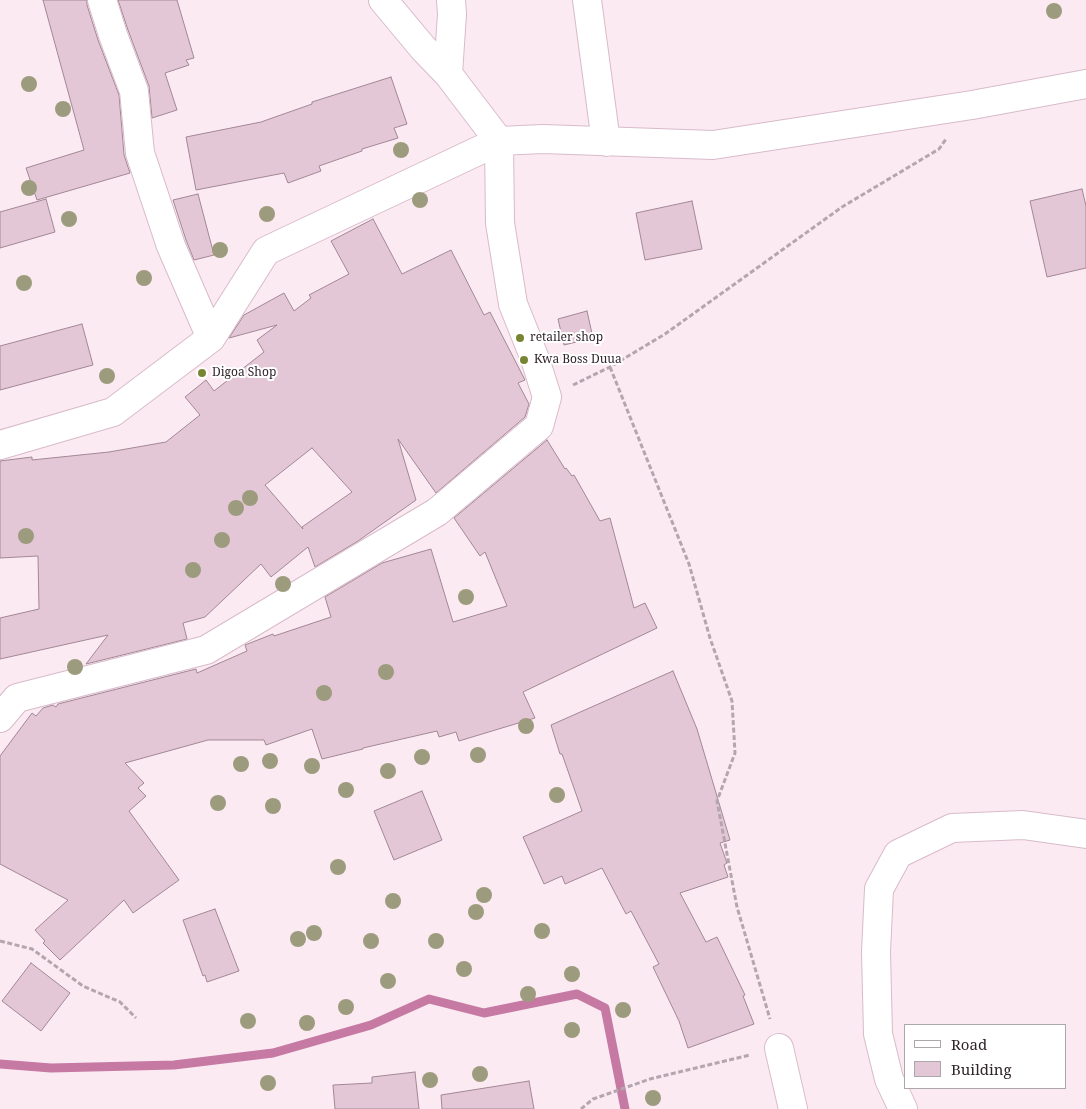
<!DOCTYPE html>
<html>
<head>
<meta charset="utf-8">
<style>
  body { margin:0 }
  #map { position:relative; width:1086px; height:1109px; overflow:hidden; background:#fceaf3; font-family:"Noto Serif",serif }
  canvas { display:block }
  .legend { position:absolute; left:904px; top:1024px; width:162px; height:65px; box-sizing:border-box; background:#fff; border:1px solid #aca7aa; margin:0; padding:6px 9px; list-style:none; font-size:15px; color:#2f242a }
  .legend li { display:flex; align-items:center; gap:10px; height:25px }
  .legend b { width:25px; border:1px solid #aca7aa }
</style>
</head>
<body>
<div id="map">
<canvas width="1086" height="1109"></canvas>
<ul class="legend">
<li><b style="height:6px;background:#fff"></b>Road</li>
<li><b style="height:14px;background:#e4c7d6"></b>Building</li>
</ul>
</div>
<script>
const c = document.querySelector('canvas').getContext('2d');
c.lineJoin = 'round';
function poly(rows) {
  const path = new Path2D();
  for (const r of rows) {
    path.moveTo(r[0], r[1]);
    for (let i = 2; i < r.length; i += 2) path.lineTo(r[i], r[i + 1]);
  }
  return path;
}
function strokePath(path, color, width, dash) {
  c.strokeStyle = color;
  c.lineWidth = width;
  c.lineCap = dash ? 'butt' : 'round';
  c.setLineDash(dash || []);
  c.stroke(path);
}
function paint(path, color) {
  c.fillStyle = color;
  c.fill(path, 'evenodd');
}
function drawText(font, color, halo, rows, align = 'center') {
  c.font = font + ' "Noto Serif",serif';
  c.lineWidth = 4;
  c.setLineDash([]);
  c.textBaseline = 'middle';
  c.strokeStyle = halo;
  c.fillStyle = color;
  for (const [text, x, y, turn = 0] of rows) {
    c.save();
    c.translate(x, y);
    c.rotate((+turn || 0) * Math.PI / 180);
    c.textAlign = isNaN(turn) ? turn : align;
    if (halo) c.strokeText(text, 0, 0);
    c.fillText(text, 0, 0);
    c.restore();
  }
}
strokePath(poly([
  [0,1064,51,1068,174,1065,273,1053,371,1025,429,999,484,1013,577,994,605,1008,625,1109]
]), '#c579a3', 9);
const building = poly([
  [43,0,87,0,87,5,98,40,119,95,124,155,130,173,37,200,26,168,84,150,43,0],
  [118,0,177,0,194,58,186,60,189,65,165,73,177,110,152,118,149,86,128,30,118,0],
  [391,77,407,124,394,128,398,138,362,149,362,151,319,166,321,171,288,183,284,173,196,190,186,137,261,122,312,104,312,102,391,77],
  [1082,189,1086,206,1086,268,1047,277,1030,201,1082,189],
  [198,194,214,255,194,260,186,240,173,200,198,194],
  [46,199,55,232,0,248,0,212,46,199],
  [692,201,702,249,645,260,636,213,692,201],
  [373,219,402,274,451,250,484,315,490,312,525,380,518,383,529,404,525,417,436,493,398,439,416,500,358,541,315,567,308,547,271,577,261,564,205,617,183,623,187,639,86,664,108,635,0,659,0,618,39,609,38,556,0,558,0,461,32,457,32,460,109,452,166,442,200,415,185,397,206,380,214,391,264,352,257,340,277,325,229,338,244,315,284,293,294,311,311,298,309,295,349,274,331,241,373,219],
  [312,448,352,492,302,527,303,529,265,485,312,448],
  [587,311,593,338,564,345,558,319,587,311],
  [82,324,93,365,0,390,0,346,82,324],
  [547,440,565,469,566,468,572,476,574,475,600,521,610,518,634,608,645,603,657,628,523,692,535,718,459,741,456,732,439,737,437,731,363,748,363,749,322,759,312,729,266,745,264,740,208,740,125,763,144,783,138,788,146,796,129,811,179,880,133,913,124,900,60,960,43,943,45,941,35,930,68,900,0,864,0,756,32,713,36,716,43,708,53,705,56,707,58,704,196,669,197,673,247,651,245,645,273,634,274,636,331,617,325,597,382,563,431,549,453,622,507,606,485,552,480,556,454,518,547,440],
  [673,671,697,729,730,840,720,843,727,863,724,865,728,877,680,893,706,942,717,937,745,995,743,996,754,1024,688,1048,679,1021,653,967,659,964,631,911,626,914,602,868,565,884,562,876,544,884,523,837,582,811,562,754,560,754,551,725,673,671],
  [422,791,442,840,394,860,374,811,422,791],
  [215,909,239,971,207,982,205,975,203,976,183,920,215,909],
  [31,963,70,993,41,1031,2,1001,31,963],
  [415,1072,419,1109,335,1109,333,1085,372,1083,372,1077,415,1072],
  [529,1081,534,1109,442,1109,441,1095,529,1081]
]);
paint(building, '#e4c7d6');
strokePath(building, '#a28795', 1);
const minor = poly([
  [102,0,113,35,134,91,140,153,171,246,211,338],
  [587,0,606,142],
  [448,74,452,14,451,0],
  [0,445,113,412,211,338,266,251,499,141,543,139,713,145,972,105,1086,84],
  [0,718,17,698,206,650,437,512,539,426,547,397,535,359,513,304,500,223,499,141,448,74,423,48,383,0],
  [779,1048,793,1109],
  [903,1109,889,1079,878,1034,876,952,879,889,898,854,952,828,1023,825,1086,834]
]);
strokePath(minor, '#d8bbc9', 30);
strokePath(poly([
  [610,367,689,564,710,638,732,701,735,753,717,801,737,907,770,1019],
  [573,385,610,367,665,334,842,207,939,149,946,139],
  [0,941,32,949,83,986,120,1002,136,1018],
  [581,1109,593,1099,650,1079,750,1055]
]), '#b5a6ae', 3, [5, 2.5]);
strokePath(minor, '#fff', 28);
c.fillStyle = '#9d9b7e';
for (const [x, y] of [
  [1054,11],
  [29,84],
  [63,109],
  [401,150],
  [29,188],
  [420,200],
  [267,214],
  [69,219],
  [220,250],
  [144,278],
  [24,283],
  [107,376],
  [250,498],
  [236,508],
  [26,536],
  [222,540],
  [193,570],
  [283,584],
  [466,597],
  [75,667],
  [386,672],
  [324,693],
  [526,726],
  [478,755],
  [422,757],
  [270,761],
  [241,764],
  [312,766],
  [388,771],
  [346,790],
  [557,795],
  [218,803],
  [273,806],
  [338,867],
  [484,895],
  [393,901],
  [476,912],
  [542,931],
  [314,933],
  [298,939],
  [371,941],
  [436,941],
  [464,969],
  [572,974],
  [388,981],
  [528,994],
  [346,1007],
  [623,1010],
  [248,1021],
  [307,1023],
  [572,1030],
  [480,1074],
  [430,1080],
  [268,1083],
  [653,1098]
]) {
  c.beginPath();
  c.arc(x, y, 8, 0, 2 * Math.PI);
  c.fill();
}
for (const [x, y, r, color] of [
  [520,338,5,"#778432"],
  [524,360,5,"#778432"],
  [202,373,5,"#778432"]
]) {
  const dot = new Path2D();
  dot.arc(x, y, r, 0, 2 * Math.PI);
  c.fillStyle = color;
  c.fill(dot);
  strokePath(dot, '#fff', 2);
}
drawText('12px', '#2f242a', '#fff', [
  ["retailer shop",530,338],
  ["Kwa Boss Duua",534,360],
  ["Digoa Shop",212,373]
], 'left');
</script>
</body>
</html>
